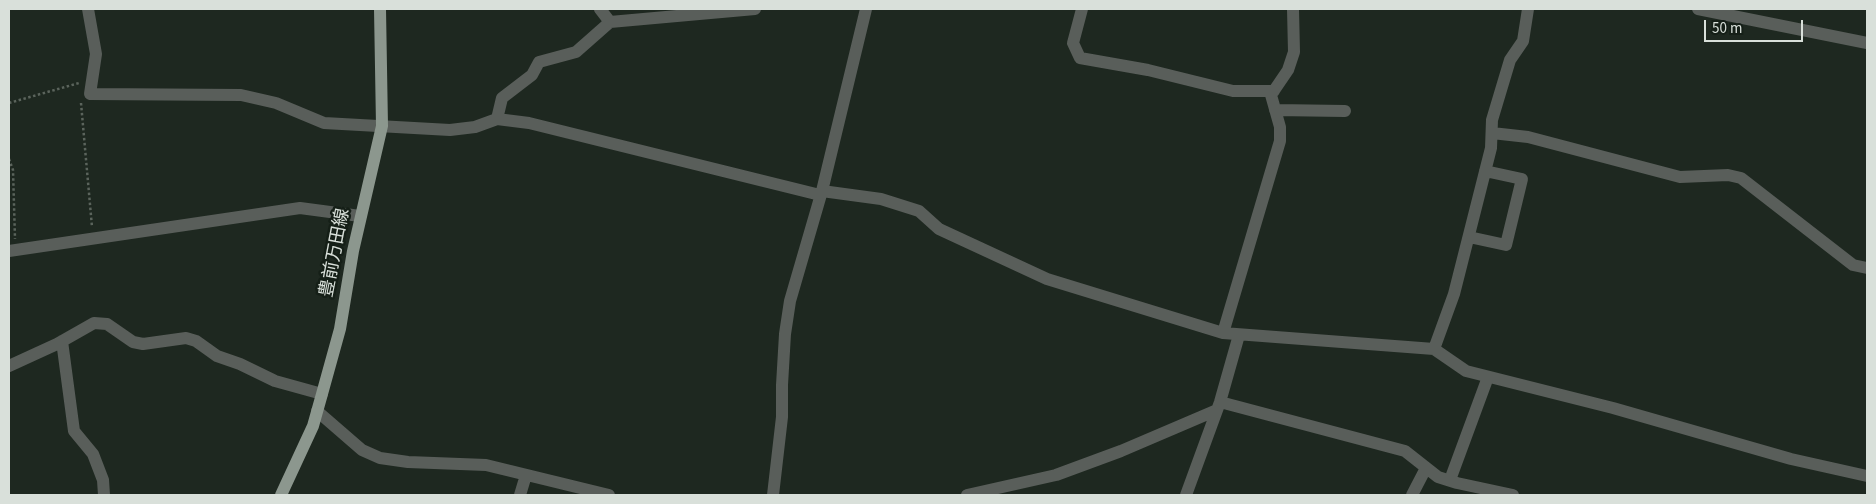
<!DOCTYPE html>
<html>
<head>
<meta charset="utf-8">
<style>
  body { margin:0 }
  #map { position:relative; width:1876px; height:504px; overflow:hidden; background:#1e2820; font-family:"Source Sans 3",sans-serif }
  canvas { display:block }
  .frame { position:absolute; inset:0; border:10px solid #d9e0da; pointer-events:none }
  .scale { position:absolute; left:1704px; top:20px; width:99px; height:22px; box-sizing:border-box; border:2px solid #d9e0da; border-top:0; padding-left:6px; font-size:15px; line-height:18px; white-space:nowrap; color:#d9e0da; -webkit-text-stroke:4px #151f17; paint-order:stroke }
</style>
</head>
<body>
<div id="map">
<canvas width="1876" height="504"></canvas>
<div class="frame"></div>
<div class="scale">50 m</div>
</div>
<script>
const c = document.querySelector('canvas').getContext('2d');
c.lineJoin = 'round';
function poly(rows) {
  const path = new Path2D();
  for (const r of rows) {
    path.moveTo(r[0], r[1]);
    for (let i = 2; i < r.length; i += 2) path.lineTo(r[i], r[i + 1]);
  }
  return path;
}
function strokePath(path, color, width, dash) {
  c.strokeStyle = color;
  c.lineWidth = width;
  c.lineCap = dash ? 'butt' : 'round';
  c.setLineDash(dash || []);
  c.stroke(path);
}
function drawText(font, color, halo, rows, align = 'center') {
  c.font = font + ' "Source Sans 3","Noto Sans JP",sans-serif';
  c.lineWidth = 5;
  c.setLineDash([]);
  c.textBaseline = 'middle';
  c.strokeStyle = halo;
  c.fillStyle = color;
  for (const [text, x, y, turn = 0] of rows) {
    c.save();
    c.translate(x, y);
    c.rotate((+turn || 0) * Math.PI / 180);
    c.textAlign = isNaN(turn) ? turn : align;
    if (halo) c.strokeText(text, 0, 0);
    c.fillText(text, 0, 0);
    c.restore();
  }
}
strokePath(poly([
  [9,103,79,83],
  [81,103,92,227],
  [9,159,13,170,15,239]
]), '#5b645c', 2.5, [2.5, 2.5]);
strokePath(poly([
  [88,9,96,54,90,94,241,95,276,103,324,123,450,130,475,127,497,119,529,123,820,195],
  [600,9,610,22],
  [1082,9,1073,43,1080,58,1148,70,1233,91,1274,91],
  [1698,9,1867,43],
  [1275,110,1345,111],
  [497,119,502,98,532,75,539,62,576,52,610,22,755,9],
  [1492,133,1528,137,1680,177,1728,175,1741,178,1853,265,1867,268],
  [822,191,881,199,919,211,939,229,1047,279,1223,333,1434,349,1466,371,1613,408,1791,459,1867,476],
  [1469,237,1506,245,1522,179,1485,171],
  [9,251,300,208,360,216],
  [1223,333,1280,141,1280,127,1271,95,1288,70,1294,52,1293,9],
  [62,341,74,431,93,454,103,480,104,495],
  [1434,349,1454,294,1491,148,1492,120,1510,60,1523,41,1528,9],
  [9,366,57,344,94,323,107,324,133,342,143,344,186,338,196,341,217,356,240,364,275,381,322,394],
  [1220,402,1405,451,1438,477,1457,483,1513,495],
  [317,411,362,450,380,458,408,462,486,465,609,495],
  [1450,480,1488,377],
  [520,495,526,475],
  [773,495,782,417,782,385,785,334,790,301,822,191,866,9],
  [967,495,1056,475,1121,451,1217,410],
  [1186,495,1220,402,1239,335],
  [1412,495,1426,468]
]), '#595e5a', 12);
strokePath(poly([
  [281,495,313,426,322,394,340,329,353,251,382,126,380,9]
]), '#8c978e', 12);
drawText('18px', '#d9e0da', '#151f17', [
  ["豊前万田線",336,253,-79]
]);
</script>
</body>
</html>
